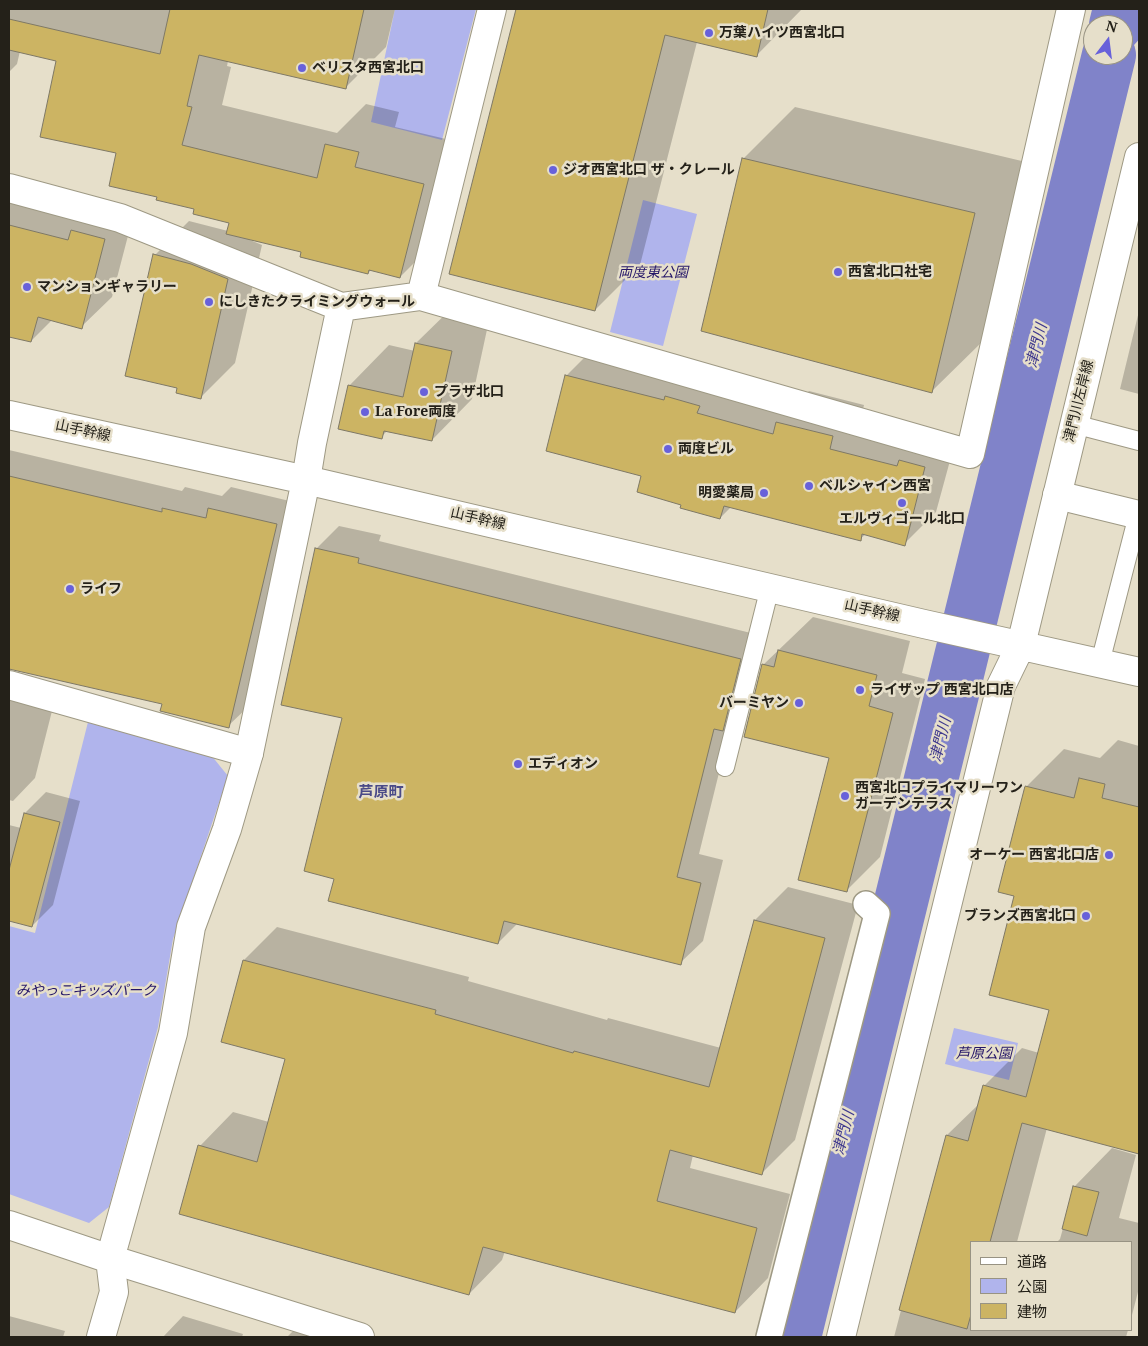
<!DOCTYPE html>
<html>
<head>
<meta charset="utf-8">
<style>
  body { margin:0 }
  #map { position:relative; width:1148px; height:1346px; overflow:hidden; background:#e6dfca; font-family:"Noto Serif","Noto Sans JP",serif }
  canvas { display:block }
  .frame { position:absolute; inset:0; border:10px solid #242119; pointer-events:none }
  .legend { position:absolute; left:970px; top:1241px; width:162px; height:90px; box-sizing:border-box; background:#e6dfca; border:1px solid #989383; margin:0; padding:6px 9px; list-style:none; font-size:15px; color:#242119 }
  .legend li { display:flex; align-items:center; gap:10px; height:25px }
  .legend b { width:25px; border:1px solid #989383 }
  .north { position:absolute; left:1083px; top:15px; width:50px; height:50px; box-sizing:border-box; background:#e6dfca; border:1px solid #989383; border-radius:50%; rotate:15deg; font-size:14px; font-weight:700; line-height:20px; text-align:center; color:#242119 }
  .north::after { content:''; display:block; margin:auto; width:18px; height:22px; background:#6861da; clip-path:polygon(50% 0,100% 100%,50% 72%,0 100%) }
</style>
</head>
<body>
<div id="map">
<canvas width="1148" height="1346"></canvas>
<div class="frame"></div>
<ul class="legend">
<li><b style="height:6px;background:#fff"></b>道路</li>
<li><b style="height:14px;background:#b0b4ec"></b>公園</li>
<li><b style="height:14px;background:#ccb463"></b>建物</li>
</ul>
<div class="north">N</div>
</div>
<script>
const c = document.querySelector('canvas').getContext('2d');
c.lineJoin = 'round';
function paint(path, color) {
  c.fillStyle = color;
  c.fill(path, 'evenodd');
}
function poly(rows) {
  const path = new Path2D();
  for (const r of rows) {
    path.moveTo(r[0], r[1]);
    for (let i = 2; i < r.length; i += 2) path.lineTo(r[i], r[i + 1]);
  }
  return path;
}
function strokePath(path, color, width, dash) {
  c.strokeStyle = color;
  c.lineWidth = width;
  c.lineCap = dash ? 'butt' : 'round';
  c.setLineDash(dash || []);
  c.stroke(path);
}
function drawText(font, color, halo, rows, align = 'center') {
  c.font = font + ' "Noto Serif","Noto Sans JP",serif';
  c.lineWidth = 5;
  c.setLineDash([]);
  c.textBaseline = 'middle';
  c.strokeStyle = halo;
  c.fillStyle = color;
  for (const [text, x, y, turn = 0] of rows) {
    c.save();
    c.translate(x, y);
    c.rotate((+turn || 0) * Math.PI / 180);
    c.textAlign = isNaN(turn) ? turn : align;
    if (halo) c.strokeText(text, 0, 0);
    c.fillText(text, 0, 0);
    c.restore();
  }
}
paint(poly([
  [395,9,476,9,442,140,371,122],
  [643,200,697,214,663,346,610,332],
  [88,722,211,755,228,776,173,939,158,1027,109,1207,89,1223,9,1194,9,926,35,933],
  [954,1028,1018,1043,1009,1080,945,1064]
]), '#b0b4ec');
paint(poly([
  [9,9,395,9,386,47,346,87,228,61,227,66,231,67,222,105,337,133,366,104,399,112,395,127,463,143,441,236,400,277,371,270,368,273,302,251,250,238,250,240,262,245,235,363,201,397,178,387,155,255,189,221,228,231,231,222,195,208,158,196,118,152,58,60,20,51,17,64,9,72],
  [533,9,802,9,756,56,697,42,640,265,595,310,512,29],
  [795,107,1026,162,984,340,932,391,743,159],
  [9,187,103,200,135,209,112,297,81,327,52,320,31,341,9,335],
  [457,303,491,311,472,399,432,440,388,430,381,437,349,386,389,345,415,351,416,343],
  [1139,311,1139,394,1120,389],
  [598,344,799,401,809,391,864,405,861,417,927,434,932,428,957,435,936,512,904,544,866,534,860,539,731,507,720,518,683,504,643,475,566,376],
  [9,450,182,491,185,487,222,496,231,487,298,503,250,705,228,726,163,703,9,667],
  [339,526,381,535,379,541,763,636,732,720,699,854,723,860,703,941,680,963,518,923,498,943,336,878,344,717,316,549],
  [813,617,910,641,902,673,925,679,880,857,846,891,831,757,763,665],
  [9,700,52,711,35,778,13,801,9,800],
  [1118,740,1139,746,1139,1152,1047,1128,1017,1242,972,1242,972,1330,1128,1330,1126,1337,894,1337,947,1135,980,1103,984,1086,1022,1048,1039,1053,1050,1010,1015,896,1026,787,1064,749,1100,758],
  [46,792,80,801,53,905,32,926,9,920,9,825,21,828,25,813],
  [788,887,858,905,795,1140,762,1173,693,1155,690,1168,790,1194,768,1278,735,1312,505,1251,502,1260,469,1294,200,1146,233,1112,269,1122,287,1058,244,960,277,927,469,977,468,981,607,1020,608,1018,721,1048,755,920],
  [1112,1148,1136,1155,1119,1218,1139,1223,1139,1288,1132,1315,1132,1242,1057,1242,1060,1239,1075,1186],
  [9,1316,65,1331,63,1337,9,1337],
  [183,1316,243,1334,242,1337,163,1337],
  [302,1322,358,1337,287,1337]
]), '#0003');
strokePath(poly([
  [1116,25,1120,9],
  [794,1337,1109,55]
]), '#8083c9', 54);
const building = poly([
  [170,9,364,9,346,89,199,55,187,106,192,107,182,145,317,178,325,144,359,152,355,167,424,184,400,278,369,270,368,274,300,257,301,252,226,234,229,223,193,214,194,209,156,200,157,197,109,186,116,153,40,137,56,61,9,50,9,19,160,54,170,9],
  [516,9,768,9,757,57,665,35,595,311,449,274,516,9],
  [742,158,975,213,932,393,701,331,742,158],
  [9,225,68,240,71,230,105,239,82,329,38,317,31,342,9,337,9,225],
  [153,254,191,264,228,279,201,399,176,393,177,388,125,376,153,254],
  [415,343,452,351,432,441,384,431,382,439,338,429,348,385,403,397,415,343],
  [565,375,664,400,665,396,700,406,697,413,773,434,776,422,833,436,830,449,897,466,899,460,925,467,905,546,862,534,861,541,724,506,720,519,680,508,681,505,637,492,641,476,546,451,565,375],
  [9,476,162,512,162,508,206,518,208,508,277,524,229,728,160,711,162,704,9,669,9,476],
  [315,548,359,558,358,563,741,659,723,731,714,729,677,877,701,883,681,965,504,921,498,944,328,901,334,879,304,871,342,718,281,705,315,548],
  [778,650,877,675,869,706,893,713,847,892,798,880,829,758,744,737,762,664,774,667,778,650],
  [1079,778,1105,784,1102,798,1139,807,1139,1154,1022,1123,990,1242,972,1242,972,1311,967,1329,899,1310,946,1135,968,1141,983,1085,1026,1097,1049,1010,989,995,1014,896,998,892,1025,786,1074,798,1079,778],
  [24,813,60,822,32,927,9,921,9,870,24,813],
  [754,920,825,938,762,1175,670,1150,657,1201,757,1228,735,1313,483,1247,469,1295,179,1214,198,1145,257,1162,285,1059,221,1042,243,960,436,1010,435,1014,573,1053,574,1051,709,1087,754,920],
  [1073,1186,1099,1192,1087,1236,1062,1229,1073,1186]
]);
paint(building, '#ccb463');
strokePath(building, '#7e7865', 1);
const service = poly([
  [1074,424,1139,441],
  [1100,663,1138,515],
  [725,767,770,587]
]);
const pedestrian = poly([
  [769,1337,877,914,866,904]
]);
const minor = poly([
  [9,188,120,218,341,307,421,296,970,454,1071,9],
  [421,296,492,9],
  [306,480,312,443,341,307],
  [1057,495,1139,515],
  [9,685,249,753],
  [9,1225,110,1259,114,1292,101,1337]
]);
const tertiary = poly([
  [9,415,306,480,924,624,1139,672],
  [306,480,249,753,227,829,191,927,173,1033,110,1259,360,1337],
  [841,1337,1001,686,1021,645,1139,157]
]);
strokePath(service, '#9e9984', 20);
strokePath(pedestrian, '#9e9984', 28);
strokePath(minor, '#9e9984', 30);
strokePath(tertiary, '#9e9984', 30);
strokePath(service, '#fff', 18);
strokePath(pedestrian, '#fff', 25);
strokePath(minor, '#fff', 28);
strokePath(tertiary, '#fff', 28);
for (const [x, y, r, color] of [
  [709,33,5,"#6861da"],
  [302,68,5,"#6861da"],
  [553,170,5,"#6861da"],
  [838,272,5,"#6861da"],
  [27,287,5,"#6861da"],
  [209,302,5,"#6861da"],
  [424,392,5,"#6861da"],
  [365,412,5,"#6861da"],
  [668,449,5,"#6861da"],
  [809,486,5,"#6861da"],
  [764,493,5,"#6861da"],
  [902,503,5,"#6861da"],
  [70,589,5,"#6861da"],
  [860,690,5,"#6861da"],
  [799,703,5,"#6861da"],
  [518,764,5,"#6861da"],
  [845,796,5,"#6861da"],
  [1109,855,5,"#6861da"],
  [1086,916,5,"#6861da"]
]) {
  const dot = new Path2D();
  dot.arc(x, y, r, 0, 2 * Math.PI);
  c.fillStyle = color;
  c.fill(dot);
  strokePath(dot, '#e6dfca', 2);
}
drawText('bold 14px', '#242119', '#e6dfca', [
  ["万葉ハイツ西宮北口",719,33],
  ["ベリスタ西宮北口",312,68],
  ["ジオ西宮北口 ザ・クレール",563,170],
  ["西宮北口社宅",848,272],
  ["マンションギャラリー",37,287],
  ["にしきたクライミングウォール",219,302],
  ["プラザ北口",434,392],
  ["La Fore両度",375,412],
  ["両度ビル",678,449],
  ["ベルシャイン西宮",819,486],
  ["明愛薬局",754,493,"right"],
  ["エルヴィゴール北口",902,519,"center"],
  ["ライフ",80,589],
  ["ライザップ 西宮北口店",870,690],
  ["バーミヤン",789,703,"right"],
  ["エディオン",528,764],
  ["西宮北口プライマリーワン",855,788],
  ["ガーデンテラス",855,804],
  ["オーケー 西宮北口店",1099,855,"right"],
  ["ブランズ西宮北口",1076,916,"right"]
], 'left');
drawText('italic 14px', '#241568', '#e6dfca', [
  ["両度東公園",653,273],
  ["みやっこキッズパーク",86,991],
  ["芦原公園",984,1054]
]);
drawText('14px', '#242119', '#e6dfca', [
  ["津門川左岸線",1079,401,-76],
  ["山手幹線",83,431,12],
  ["山手幹線",478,519,13],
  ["山手幹線",872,611,13]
]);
drawText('italic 15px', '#403a8e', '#e6dfca', [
  ["津門川",1037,346,-76],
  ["津門川",941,740,-76],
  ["津門川",844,1133,-76]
]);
drawText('bold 15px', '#4a4a88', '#e6dfca', [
  ["芦原町",381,793]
]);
</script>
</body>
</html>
